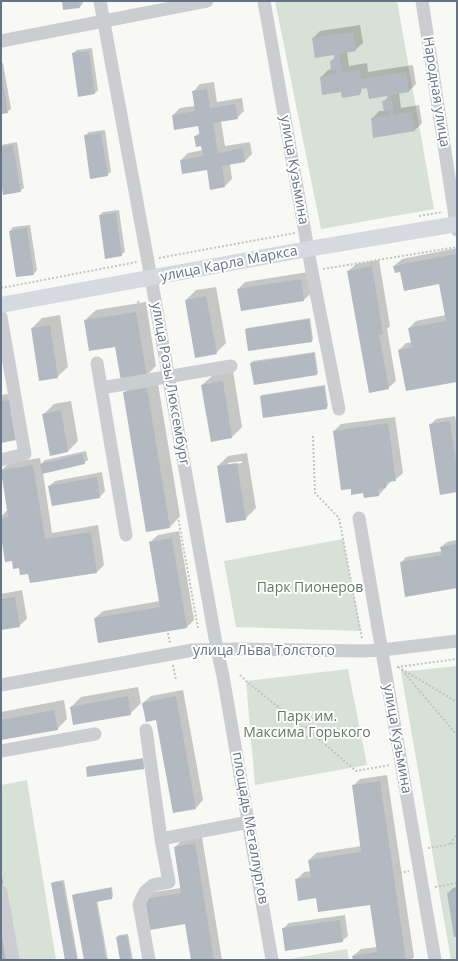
<!DOCTYPE html>
<html>
<head>
<meta charset="utf-8">
<style>
  body { margin:0 }
  #map { position:relative; width:458px; height:961px; overflow:hidden; background:#f8f8f5; font-family:"Open Sans",sans-serif }
  canvas { display:block }
  .frame { position:absolute; inset:0; border:2px solid #657388; pointer-events:none }
</style>
</head>
<body>
<div id="map">
<canvas width="458" height="961"></canvas>
<div class="frame"></div>
</div>
<script>
const c = document.querySelector('canvas').getContext('2d');
c.lineJoin = 'round';
function paint(path, color) {
  c.fillStyle = color;
  c.fill(path, 'evenodd');
}
function poly(rows) {
  const path = new Path2D();
  for (const r of rows) {
    if (r.length === 3) {
      path.moveTo(r[0] + r[2], r[1]);
      path.arc(r[0], r[1], r[2], 0, 2 * Math.PI);
      continue;
    }
    path.moveTo(r[0], r[1]);
    for (let i = 2; i < r.length; i += 2) path.lineTo(r[i], r[i + 1]);
  }
  return path;
}
function strokePath(path, color, width, dash) {
  c.strokeStyle = color;
  c.lineWidth = width;
  c.lineCap = dash ? 'butt' : 'round';
  c.setLineDash(dash || []);
  c.stroke(path);
}
function drawText(font, color, halo, rows, align = 'center') {
  c.font = font + ' "Open Sans",sans-serif';
  c.lineWidth = 4;
  c.setLineDash([]);
  c.textBaseline = 'middle';
  c.strokeStyle = halo;
  c.fillStyle = color;
  for (const [text, x, y, turn = 0] of rows) {
    c.save();
    c.translate(x, y);
    c.rotate((+turn || 0) * Math.PI / 180);
    c.textAlign = isNaN(turn) ? turn : align;
    if (halo) c.strokeText(text, 0, 0);
    c.fillText(text, 0, 0);
    c.restore();
  }
}
paint(poly([
  [275,1,397,1,434,209,321,229],
  [343,539,361,631,236,627,224,561],
  [457,666,457,960,451,960,401,672],
  [348,669,367,765,255,785,246,681],
  [27,780,56,960,15,960,1,881,1,785],
  [347,949,349,960,284,960]
]), '#d8e1d6');
paint(poly([
  [63,1,83,1,83,3,80,7],
  [360,25,363,43,355,50,347,52,349,66,367,63,368,72,413,65,416,84,409,91,399,93,401,108,419,105,422,123,415,130,372,119,379,111,384,111,383,102,390,95,368,87,361,88,361,92,360,94,342,92,321,77,328,70,332,69,331,61,335,57,334,54,313,38,320,31],
  [92,48,98,90,95,93,73,53,77,50],
  [3,63,11,109,7,112,1,113,1,64],
  [214,82,217,102,242,98,244,111,237,118,221,121,225,146,250,142,252,154,245,161,230,164,232,179,225,186,208,169,181,160,188,153,203,150,202,145,195,137,200,132,199,125,173,115,180,108,195,106,193,92,200,84],
  [105,130,111,172,107,175,85,136,89,132],
  [17,142,24,188,20,191,1,175,1,145],
  [119,210,125,252,121,255,100,215,103,212],
  [30,225,37,270,34,274,10,231,13,227],
  [457,248,457,381,399,350,406,343,412,342,409,328,416,321,446,315,440,283,394,266,402,259],
  [379,260,390,326,387,329,396,381,388,388,348,271,356,264],
  [308,272,311,293,304,300,238,289,245,282],
  [216,287,226,343,216,353,186,300,196,290],
  [146,302,156,366,146,376,116,345,85,320,96,310],
  [60,315,68,367,57,377,32,328,42,318],
  [310,318,313,339,312,341,246,329,248,328],
  [315,352,318,373,317,374,255,384,251,363,253,361],
  [233,371,242,427,232,437,212,441,202,385,213,375],
  [157,378,180,516,170,527,125,392,135,382],
  [325,385,328,406,326,408,261,396,262,395],
  [16,393,1,442,1,395],
  [71,401,78,441,68,451,51,454,44,414,54,404],
  [455,416,457,428,457,491,430,425,436,419],
  [395,417,403,473,395,480,392,480,379,495,364,492,351,488,334,431,341,424],
  [86,451,88,460,84,463,43,473,52,533,98,525,104,565,97,572,29,572,20,567,12,560,1,530,1,517,6,511,8,511,1,471,9,463,40,458,41,464,45,460],
  [247,453,256,508,245,519,218,466,228,456],
  [242,461,242,463,228,465,228,463],
  [102,472,105,491,100,497,49,486,55,481],
  [179,531,194,620,187,627,95,618,103,611,160,601,150,542,158,535],
  [457,540,457,587,401,563,406,557,442,551,441,547,447,542],
  [22,590,27,619,19,626,1,629,1,594],
  [138,687,141,703,130,714,71,707,81,697],
  [183,690,203,800,196,808,157,719,143,703,151,696],
  [64,700,67,719,57,729,1,739,1,712],
  [143,758,145,767,143,768,87,768,88,766],
  [387,775,414,957,411,960,354,960,353,956,361,949,377,947,371,904,317,897,296,880,304,872,311,871,309,860,316,853,362,846,353,786,360,779],
  [202,837,222,960,192,960,186,923,147,900,154,892,181,888,175,847,182,840],
  [1,868,3,883,1,885],
  [64,880,78,960,66,960,52,883,53,882],
  [112,887,113,896,112,898,97,900,108,960,85,960,73,896,75,894],
  [457,887,457,936,448,893,453,888],
  [1,908,17,960,1,960],
  [345,915,348,936,342,941,283,929,289,923],
  [128,934,133,960,121,960,117,937,119,935]
]), '#0003');
paint(poly([
  [62,1,79,1,80,8,63,10],
  [353,32,356,51,339,54,342,73,360,70,361,79,406,72,409,92,391,95,394,115,412,112,415,131,373,138,371,118,390,115,389,111,384,111,382,101,387,100,387,96,369,99,367,88,360,89,360,95,342,98,341,92,322,95,320,77,337,74,336,70,331,71,330,61,334,60,334,55,315,58,312,38],
  [89,51,95,94,78,97,72,53],
  [1,77,2,77,8,113,1,114],
  [207,89,210,108,235,104,238,119,213,123,218,153,243,148,245,162,222,166,225,187,210,190,207,170,182,174,180,160,203,156,201,146,196,147,194,136,200,135,198,126,174,130,172,115,195,111,192,91],
  [101,133,108,176,90,179,84,135],
  [13,145,21,192,3,195,1,181,1,147],
  [116,213,122,256,105,259,99,215],
  [27,228,34,275,16,277,9,231],
  [456,254,457,261,457,382,406,391,398,350,412,347,408,328,446,321,439,284,404,291,400,272,395,273,393,266],
  [372,266,383,334,379,335,389,389,369,393,347,271],
  [301,279,304,301,241,311,237,289],
  [206,296,217,354,195,358,185,300],
  [136,312,147,377,121,381,115,347,89,351,84,320],
  [309,319,312,342,248,351,245,329],
  [50,325,58,378,39,381,31,328],
  [314,353,317,375,254,385,250,363],
  [223,381,232,438,211,442,201,385],
  [324,386,327,409,263,418,260,396],
  [147,388,170,528,146,532,123,392],
  [9,400,16,440,1,443,1,401],
  [61,410,68,452,50,456,42,414],
  [450,421,457,468,457,492,440,495,429,424],
  [388,423,396,481,386,482,386,488,378,489,379,496,364,498,363,493,351,495,351,489,341,490,333,431],
  [82,454,85,464,42,474,40,464],
  [237,463,246,520,226,523,217,466],
  [33,465,45,539,91,532,97,573,30,583,28,574,20,575,19,568,13,569,12,561,5,562,1,536,1,518,8,517,1,470],
  [97,477,100,498,52,506,48,486],
  [172,538,187,628,98,643,94,618,160,607,149,542],
  [457,544,457,588,405,597,400,562,442,555,440,547],
  [15,597,20,627,1,630,1,599],
  [128,696,131,715,73,725,70,707],
  [176,696,196,809,173,813,156,720,146,722,142,703],
  [54,710,58,730,1,740,1,720],
  [142,759,144,769,87,777,86,767],
  [380,781,406,960,353,960,352,956,377,952,370,905,318,912,316,898,298,901,295,879,311,877,308,860,361,852,352,785],
  [195,843,214,960,191,960,185,924,150,930,145,899,181,893,174,847],
  [62,881,77,960,65,960,51,883],
  [111,888,112,899,96,902,106,960,84,960,72,895],
  [457,891,457,937,454,937,447,893],
  [340,920,343,942,285,951,282,928],
  [127,935,131,960,120,960,116,937],
  [1,937,2,937,6,960,1,960]
]), '#b3b9c0');
strokePath(poly([
  [419,216,443,212],
  [159,258,295,233],
  [323,269,457,247],
  [1,288,137,262],
  [138,301,151,368],
  [155,390,198,628],
  [313,436,315,493,339,518,362,639],
  [168,633,170,643],
  [173,665,176,680],
  [397,667,457,659],
  [398,667,457,702],
  [402,670,457,735],
  [240,675,246,681,304,728],
  [308,732,5],
  [313,734,356,771,390,765],
  [450,844,457,833],
  [428,848,457,843],
  [400,873,409,871],
  [435,887,457,883]
]), '#c1c3c6', 2, [2, 2]);
strokePath(poly([
  [100,1,151,278,217,649,223,676,272,960],
  [264,1,312,272,339,409],
  [422,1,457,230],
  [1,41,207,1],
  [1,317,25,454,1,460],
  [97,363,126,535],
  [101,388,231,366],
  [359,518,435,960],
  [1,685,193,650,238,649,363,651,382,650,457,641],
  [146,730,161,839],
  [1,751,95,734],
  [1,892,13,960],
  [149,960,139,904,145,892,153,885,169,882,161,839,249,822]
]), '#cbcdd1', 13);
strokePath(poly([
  [1,305,308,249,457,224]
]), '#d6dae0', 16);
drawText('14px', '#657388', '#fff', [
  ["Народная улица",436,92,81],
  ["улица Кузьмина",294,170,80],
  ["улица Карла Маркса",229,264,-11],
  ["улица Розы Люксембург",170,384,80],
  ["улица Льва Толстого",264,651],
  ["улица Кузьмина",397,739,80],
  ["площадь Металлургов",250,828,80]
]);
drawText('14px', '#627a61', '#fff', [
  ["Парк Пионеров",310,588],
  ["Парк им.",307,717],
  ["Максима Горького",307,733]
]);
</script>
</body>
</html>
